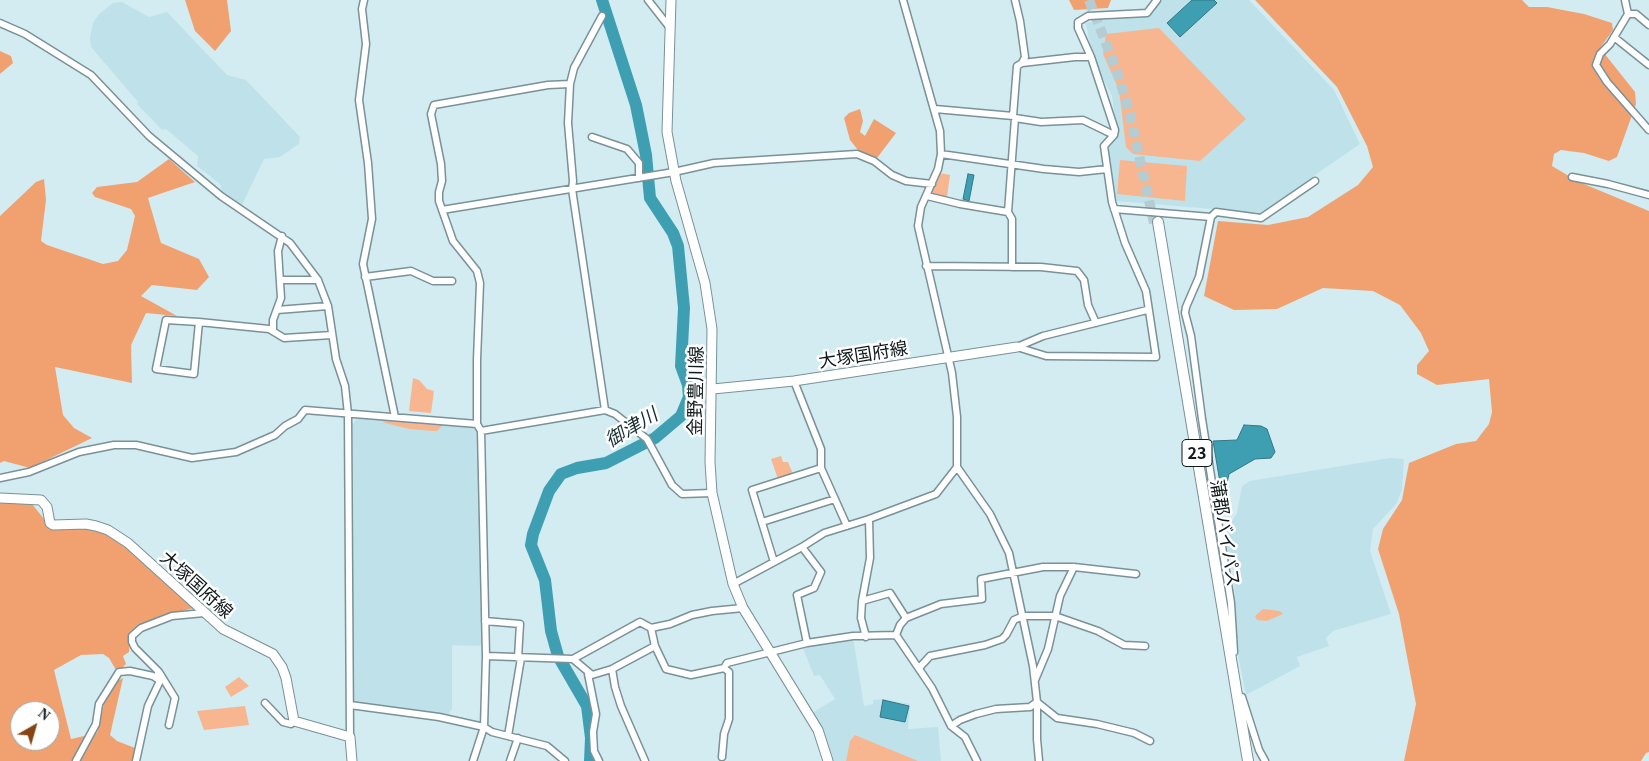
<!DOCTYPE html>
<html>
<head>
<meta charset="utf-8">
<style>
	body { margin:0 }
	#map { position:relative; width:1649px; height:761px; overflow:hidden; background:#d2ecf2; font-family:Georgia,serif }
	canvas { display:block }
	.north { position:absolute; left:10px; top:701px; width:50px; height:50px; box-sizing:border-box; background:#fff; border:1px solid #9fa3a4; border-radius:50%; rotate:38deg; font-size:14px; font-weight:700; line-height:20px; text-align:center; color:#10191b }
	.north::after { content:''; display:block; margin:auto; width:18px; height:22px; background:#864413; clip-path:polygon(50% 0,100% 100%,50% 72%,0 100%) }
</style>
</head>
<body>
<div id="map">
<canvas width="1649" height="761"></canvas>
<div class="north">N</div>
</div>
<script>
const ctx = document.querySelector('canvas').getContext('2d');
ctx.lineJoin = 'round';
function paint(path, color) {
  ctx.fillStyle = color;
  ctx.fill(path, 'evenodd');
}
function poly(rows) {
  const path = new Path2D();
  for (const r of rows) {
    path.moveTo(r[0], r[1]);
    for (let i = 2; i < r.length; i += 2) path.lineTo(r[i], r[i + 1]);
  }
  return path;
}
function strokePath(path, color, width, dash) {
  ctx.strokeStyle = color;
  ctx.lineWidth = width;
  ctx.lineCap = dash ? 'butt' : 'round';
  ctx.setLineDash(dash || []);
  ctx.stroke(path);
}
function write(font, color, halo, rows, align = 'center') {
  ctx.font = font + ' Georgia,"Noto Sans JP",serif';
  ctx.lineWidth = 5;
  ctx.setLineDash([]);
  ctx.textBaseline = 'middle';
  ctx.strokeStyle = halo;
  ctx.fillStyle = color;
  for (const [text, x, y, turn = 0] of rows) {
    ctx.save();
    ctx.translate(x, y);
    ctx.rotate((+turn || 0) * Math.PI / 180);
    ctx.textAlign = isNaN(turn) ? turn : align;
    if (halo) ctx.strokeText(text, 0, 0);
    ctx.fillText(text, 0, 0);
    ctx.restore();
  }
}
paint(poly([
	[1160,0,1249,0,1334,90,1360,144,1260,213,1116,201,1107,148,1117,135,1112,96,1092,57,1086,24,1088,22,1148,15],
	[122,2,149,17,167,12,227,75,246,80,300,137,299,144,280,157,264,159,242,205,222,191,220,184,197,166,198,156,166,129,162,130,137,104,138,102,91,47,90,38,93,23,99,14,113,3],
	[362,417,475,428,478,433,482,644,479,646,453,645,452,647,452,709,448,715,355,703,353,699,351,426,357,418],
	[1390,458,1404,459,1402,489,1397,503,1373,529,1370,551,1391,614,1333,631,1326,638,1329,646,1297,657,1300,666,1246,695,1238,655,1233,564,1223,536,1237,513,1242,486,1250,481],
	[853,637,864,706,873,704,873,700,885,699,910,704,908,729,938,727,941,761,830,761,812,713,835,699,820,675,814,676,803,648]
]), '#bfe2ea');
paint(poly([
	[1159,28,1246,119,1200,161,1133,154,1126,147,1119,90,1103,54,1106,34],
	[1120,160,1187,166,1185,201,1117,194],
	[939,173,950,175,947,197,933,195,932,192],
	[413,378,419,380,427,389,434,391,431,413,409,411],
	[380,419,442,424,443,425,437,431,433,431,409,429,385,423],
	[781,456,783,462,788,462,793,474,778,479,771,459],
	[1263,609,1280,611,1283,614,1267,621,1257,620,1255,616],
	[239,677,249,686,231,697,225,687],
	[245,706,249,725,204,730,197,711],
	[855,735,918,761,846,761,850,741]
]), '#f7b68f');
paint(poly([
	[185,0,227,0,231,31,215,51,195,31],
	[1069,0,1111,0,1108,8,1074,10],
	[1255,0,1522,0,1529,7,1547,7,1584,14,1612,23,1613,30,1600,48,1635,92,1636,104,1617,157,1609,161,1584,153,1561,150,1554,154,1552,166,1579,182,1649,211,1649,752,1646,753,1641,761,1404,761,1416,704,1399,614,1378,549,1383,529,1402,500,1409,463,1456,444,1476,441,1489,424,1492,412,1489,379,1437,385,1417,374,1417,365,1429,351,1421,333,1400,305,1373,291,1323,288,1277,309,1234,310,1204,296,1218,221,1268,225,1308,217,1358,185,1373,167,1367,146,1337,87],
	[0,51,11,56,13,63,0,74],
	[860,109,863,121,860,132,865,136,874,119,896,133,877,158,858,150,850,140,844,118,849,113],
	[169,159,195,182,148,198,161,243,199,259,209,277,197,290,152,285,141,296,177,316,146,313,131,345,132,383,55,367,63,415,74,428,92,438,30,468,4,461,0,463,0,216,36,182,44,179,46,200,41,241,47,245,103,264,118,261,127,250,135,216,131,209,95,197,92,193,97,187,137,182],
	[0,502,32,504,52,529,87,528,107,533,118,539,194,608,170,614,130,637,129,652,123,656,126,664,121,669,116,670,109,658,103,654,81,655,54,670,71,739,97,733,104,704,116,682,123,678,110,735,117,741,135,748,134,761,0,761],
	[20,711,50,711,50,741,20,741]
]), '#f1a170');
const water = poly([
	[1192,0,1214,0,1217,3,1180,37,1167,23,1192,0],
	[968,174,974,175,969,201,963,199,968,174],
	[1244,425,1261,426,1267,429,1275,452,1271,458,1255,459,1229,474,1224,496,1225,512,1213,441,1237,440,1244,425],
	[883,700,909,706,905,722,880,717,883,700]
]);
paint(water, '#3f9fb2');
strokePath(water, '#317785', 1);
strokePath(poly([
	[590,761,591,738,587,706,558,656,551,631,545,580,531,545,533,534,549,491,561,474,577,468,606,463,655,438,681,416,689,397,688,385,681,366,684,308,678,246,673,233,650,198,646,155,636,105,602,0]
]), '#3f9fb2', 12);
strokePath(poly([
	[1089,0,1116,69,1129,110,1154,223]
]), '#b5ccd2', 10, [10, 5]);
const minor = poly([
	[364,0,362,9,366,44,359,100,368,163,372,219,363,264,395,417],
	[648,0,670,28],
	[903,0,940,131,941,154,938,169,921,207,918,226,952,373,957,417,957,467,990,514,1009,553,1033,666,1037,702,1037,739,1039,761],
	[1625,0,1628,14,1610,44,1600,54,1596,65,1607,82,1649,130],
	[1628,14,1636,14,1649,25],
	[602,16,574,68,570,84,568,123,573,181,572,189,605,410],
	[0,23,25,34,91,75,149,136,221,196,290,243,318,280,328,306,336,359,345,386,348,414,350,737],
	[1614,37,1649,65],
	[1022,63,1075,57,1091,57],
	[935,109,1013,116],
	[1015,118,1041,122,1083,120,1114,135],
	[592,137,627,149,639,163,639,178],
	[941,154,1044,169,1079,172,1107,169],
	[1572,177,1608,184,1649,195],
	[927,196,960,204,1008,212],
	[1114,209,1211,217,1216,212,1261,218,1315,181],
	[442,210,674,172,714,163,857,154,874,161,892,175,906,181,932,184],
	[1211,217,1199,277,1186,307,1185,313,1191,336,1202,419,1231,603,1234,652],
	[926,266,1041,267,1077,271,1084,280,1088,305,1096,323],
	[1012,267,1012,219,1008,212,1015,118,1013,116,1017,66,1022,63,1025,57,1020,21,1015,0],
	[365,277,411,271,433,281,452,281],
	[280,280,318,280],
	[277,310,328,306],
	[199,322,194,374,156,369,166,320,199,322,269,329,284,338,332,335],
	[273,331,273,320,281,298,278,251,282,236],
	[1017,347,1046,356,1156,357,1146,291,1125,243,1112,202,1104,146,1114,135,1115,130,1091,57,1078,28,1078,22,1088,16,1147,13,1157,0],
	[1017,347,1043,336,1147,310],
	[794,381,821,449,821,468,847,526],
	[481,431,605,410,615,414,647,439,672,485,682,494,712,493],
	[0,478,29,472,79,452,114,445,136,445,192,458,236,452,275,435,285,426,298,419,305,410,477,424],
	[762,522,835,499],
	[802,547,821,572,814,588,797,595,807,643],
	[774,562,752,490,821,468],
	[733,584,802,547,824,533,869,519,936,494,957,467],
	[862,601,890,593,906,618],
	[485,621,520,624,518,658],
	[651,628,655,646,666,669,691,675,724,668,727,663,807,643,853,636,896,635,932,688,951,726,965,737,977,761],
	[896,635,900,625,906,618,941,604,982,599,981,579,1043,567,1074,567,1136,574],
	[866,637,861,618,862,601,870,558,869,519],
	[486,656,573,659,640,622,651,628,670,624,692,615,712,611,743,608],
	[573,659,592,675,612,669,655,646],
	[920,667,930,656,985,645,1002,639,1006,635,1014,620,1023,616,1055,616,1098,631,1124,645,1145,646],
	[612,669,615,687,621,706,645,761],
	[159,672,175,698,169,725],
	[588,674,596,714,593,732,594,751,599,761],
	[1035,680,1048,649,1060,596,1074,567],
	[1242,697,1259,750,1265,761],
	[265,703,283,722,291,724,294,721],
	[350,705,439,717,484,727,492,732,547,746,565,761],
	[951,726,960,720,976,714,996,709,1030,707,1037,702,1057,718,1097,724,1134,733,1150,741],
	[508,736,521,658],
	[722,757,724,734,729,719,729,672,724,668],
	[76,761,96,724,99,704,119,672,130,671,153,676,159,680],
	[136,761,148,706,159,683,158,671,135,648,132,642,132,636,141,628,172,616,204,613],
	[473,761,484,727,486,656,481,431,477,424,477,360,480,283,477,271,453,241,439,201,439,192,442,181,441,164,431,114,434,105,548,85,570,84],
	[510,761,518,738]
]);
const major = poly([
	[671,0,667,132,676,181,705,283,712,329,710,462,712,493,733,584,743,608,818,730,828,761],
	[713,389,794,381,1017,347],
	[0,498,41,500,47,507,50,523,53,525,86,524,96,526,108,530,128,543,223,629,273,654,282,667,286,678,294,721,350,737,352,761]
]);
const highway = poly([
	[1158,222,1248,761]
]);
strokePath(minor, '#7a9197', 9);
strokePath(major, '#7a9197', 11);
strokePath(highway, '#7a9197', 12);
strokePath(minor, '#fff', 6);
strokePath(major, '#fff', 9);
strokePath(highway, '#fff', 10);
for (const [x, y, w] of [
	[1197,453,30]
]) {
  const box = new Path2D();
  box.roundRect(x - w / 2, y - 13.5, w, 27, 4);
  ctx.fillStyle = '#fff';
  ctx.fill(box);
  strokePath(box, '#10191b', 1);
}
write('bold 16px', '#10191b', null, [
	["23",1197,453]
]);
write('18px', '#10191b', '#fff', [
	["大塚国府線",863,354,-9],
	["金野豊川線",695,391,-89],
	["蒲郡バイパス",1226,533,81],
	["大塚国府線",197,584,42]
]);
write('italic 19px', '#182d32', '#fff', [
	["御津川",631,427,-31]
]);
</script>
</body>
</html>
